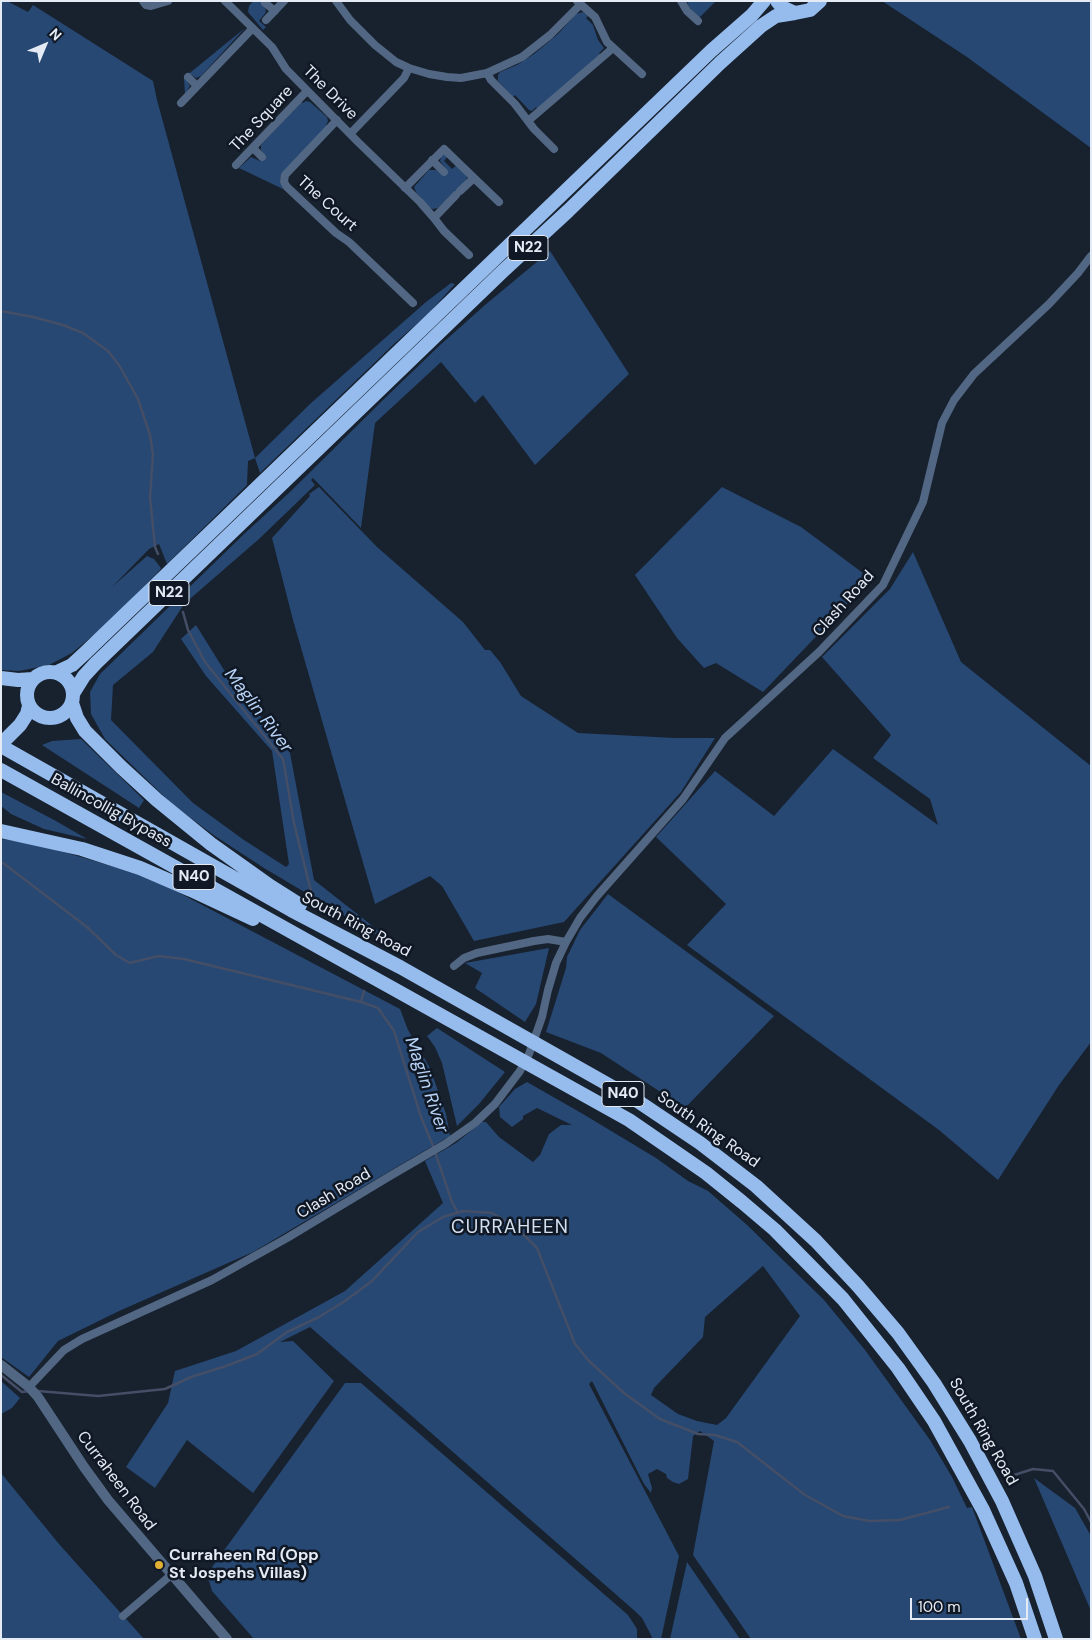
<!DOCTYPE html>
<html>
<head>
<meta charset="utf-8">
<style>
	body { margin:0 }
	#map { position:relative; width:1092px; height:1640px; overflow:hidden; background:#18212e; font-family:"DM Sans",sans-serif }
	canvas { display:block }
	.frame { position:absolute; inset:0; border:2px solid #e4ebf4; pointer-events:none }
	.north { position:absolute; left:20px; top:20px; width:50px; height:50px; -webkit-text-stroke:4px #0f1824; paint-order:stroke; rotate:45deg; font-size:14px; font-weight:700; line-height:20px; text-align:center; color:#e4ebf4 }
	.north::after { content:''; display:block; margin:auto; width:18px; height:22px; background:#e4ebf4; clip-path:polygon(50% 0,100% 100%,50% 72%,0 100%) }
	.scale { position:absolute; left:910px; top:1598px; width:118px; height:22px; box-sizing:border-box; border:2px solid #e4ebf4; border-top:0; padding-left:6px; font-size:15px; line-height:18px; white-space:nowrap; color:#e4ebf4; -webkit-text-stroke:4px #0f1824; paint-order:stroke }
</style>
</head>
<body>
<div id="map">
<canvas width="1092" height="1640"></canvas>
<div class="frame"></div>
<div class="north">N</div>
<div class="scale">100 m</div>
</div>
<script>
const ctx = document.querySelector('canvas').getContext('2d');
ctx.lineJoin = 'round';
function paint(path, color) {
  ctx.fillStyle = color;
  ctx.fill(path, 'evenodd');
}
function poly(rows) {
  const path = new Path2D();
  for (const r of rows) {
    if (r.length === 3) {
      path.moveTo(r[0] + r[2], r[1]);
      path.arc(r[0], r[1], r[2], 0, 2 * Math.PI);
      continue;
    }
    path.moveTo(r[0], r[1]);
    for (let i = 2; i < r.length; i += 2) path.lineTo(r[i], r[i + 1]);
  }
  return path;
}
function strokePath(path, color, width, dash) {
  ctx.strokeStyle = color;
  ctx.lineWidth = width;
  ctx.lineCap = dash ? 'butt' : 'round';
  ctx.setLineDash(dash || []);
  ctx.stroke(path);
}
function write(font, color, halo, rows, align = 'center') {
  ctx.font = font + ' "DM Sans",sans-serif';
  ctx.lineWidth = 5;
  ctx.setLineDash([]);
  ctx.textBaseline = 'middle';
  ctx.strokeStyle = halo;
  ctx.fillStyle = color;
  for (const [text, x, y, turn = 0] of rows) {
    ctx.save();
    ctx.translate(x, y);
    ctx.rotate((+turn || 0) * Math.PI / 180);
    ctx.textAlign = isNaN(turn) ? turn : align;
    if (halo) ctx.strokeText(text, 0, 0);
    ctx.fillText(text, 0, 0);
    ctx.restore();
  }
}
paint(poly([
	[1,1,7,1,28,12,33,5,153,81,157,100,255,458,310,404,426,302,451,283,455,284,428,314,395,343,260,473,255,458,248,461,247,485,167,564,159,544,149,549,112,587,147,556,154,559,161,568,160,570,108,623,72,653,49,665,19,671,1,670],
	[253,1,264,1,261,4,265,8,266,12,259,21,266,27,263,30,248,12,249,6],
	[687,1,716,1,699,18,689,7],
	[882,1,1091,1,1091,148,967,57],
	[583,12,588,16,586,18,593,25,598,40,604,48,599,53,601,55,538,109,536,107,532,111,529,110,515,95,513,97,498,81,498,75,500,72,517,65,534,54,558,34,576,14],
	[245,28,201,76,196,78,190,74,185,78,190,86,185,94,184,78,186,76],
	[306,101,310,102,327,117,328,121,326,125,327,127,282,174,280,183,285,190,239,168,251,157,260,161,265,156,261,150,261,145,301,102,303,103],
	[444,154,448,156,444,161,452,169,457,165,466,174,467,178,465,182,438,208,433,209,430,208,416,192,414,187,429,170,436,170,442,175,447,170,440,161,441,157],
	[550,251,629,374,535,465,483,395,475,403,441,362,375,423,361,528,313,478,311,480,315,485,259,539,184,604,153,652,113,685,111,720,193,803,244,840,286,867,289,864,272,751,206,676,181,639,196,625,224,670,290,753,314,880,384,935,401,944,402,950,264,868,215,836,173,805,105,739,91,714,90,692,100,674,244,534,291,491,383,400,438,347,485,305],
	[319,487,377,547,463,622,485,650,490,650,500,662,521,696,578,733,675,738,715,738,681,792,564,922,474,941,442,886,430,876,375,904,293,620,272,538,310,496,309,494],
	[722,487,801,527,871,579,763,692,716,663,704,668,677,638,635,575],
	[913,552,961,662,1091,766,1091,1042,1059,1085,998,1180,939,1130,687,945,726,904,656,837,715,771,774,816,833,749,938,825,930,799,873,758,891,735,822,657,890,589],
	[81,739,144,800,139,808,42,745,52,741],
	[1,792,56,821,87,839,44,829,11,814,1,806],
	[1,839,33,843,149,877,400,1009,408,1030,430,1068,446,1114,450,1136,400,1165,253,1252,119,1311,58,1341,29,1377,1,1357],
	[608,894,774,1016,685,1108,601,1053,546,1032,566,968,567,957,580,930],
	[549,948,536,1004,525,1022,475,988,482,973,465,963],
	[437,1028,505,1072,479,1104,457,1126,442,1063,435,1047,427,1036],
	[527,1082,583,1114,656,1158,688,1181,708,1191,746,1224,824,1300,865,1350,930,1440,952,1477,967,1508,972,1507,1021,1639,751,1639,693,1555,714,1441,700,1431,693,1436,688,1479,679,1484,673,1482,667,1478,666,1474,657,1469,648,1474,652,1488,651,1493,644,1484,592,1381,589,1384,679,1556,661,1639,653,1639,642,1618,636,1612,310,1327,280,1342,293,1341,334,1381,253,1493,187,1440,155,1488,126,1467,168,1403,175,1371,236,1351,345,1291,443,1203,425,1161,456,1143,482,1122,486,1122,499,1137,533,1162,540,1155,549,1134,561,1125,572,1125,537,1108,523,1116,523,1119,512,1127,500,1117,499,1107,515,1089],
	[763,1266,800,1316,726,1418,717,1425,697,1421,678,1414,651,1395,654,1388,703,1337,705,1317],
	[1,1381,20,1398,12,1408,1,1414],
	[345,1383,361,1383,628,1615,637,1629,637,1639,254,1639,212,1591,207,1574],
	[1,1473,59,1544,144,1639,1,1639],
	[1034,1478,1075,1508,1091,1536,1091,1611],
	[687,1562,740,1639,670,1639]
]), '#274873');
strokePath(poly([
	[1,311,33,317,63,325,83,333,108,351,119,365,138,399,150,435,153,455,150,497,155,547,158,554],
	[183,612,188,630,205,662,283,759,294,823,311,891],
	[1,863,3,863,87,927,116,955,130,963,158,956,184,959,361,1002],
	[364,991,361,1002,378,1008,394,1031,421,1117,433,1146],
	[435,1152,452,1202,458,1213],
	[1,1375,22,1392,30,1391],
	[38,1391,98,1396,165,1389,191,1377,226,1366,257,1354,287,1332,319,1317,345,1301,372,1281,418,1232,443,1217,463,1211,492,1213,515,1226,537,1248,575,1344,589,1361,624,1393,660,1419,698,1434,715,1435,737,1442,805,1495,843,1516,869,1521,900,1520,949,1507],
	[1011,1476,1033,1469,1053,1471,1084,1509,1091,1522]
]), '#444e66', 2.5);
strokePath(poly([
	[143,1,146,5,151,6,168,1],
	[225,1,272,47,286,69,358,142,420,202,434,218,456,195],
	[336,1,350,20,375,45,396,62,409,68,429,74,447,77,461,78,487,73,522,57,550,35,581,4],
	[577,1,595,17,607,42,642,74],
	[681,1,687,11,698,21],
	[265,3,275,11],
	[266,20,284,1],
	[487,73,491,80,515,104,534,129,554,149],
	[188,77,197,86],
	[181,103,252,29],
	[337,120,285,175,284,182,287,187,336,233,349,242,413,303],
	[528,121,613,48],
	[351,133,404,78,409,68],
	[253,148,262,157],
	[432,160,444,172],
	[236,165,307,91],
	[474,178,499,202],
	[405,188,444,149,474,178,460,191],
	[434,218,444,231,469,255],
	[454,966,464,958,477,953,534,941,548,939,566,942],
	[29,1387,64,1350,82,1339,212,1280,287,1238,390,1176,445,1144,475,1123,495,1104,520,1071,529,1054,542,1017,548,990,556,963,566,942,580,918,597,896,683,799,725,738,819,652,883,585,923,502,942,423,954,400,974,374,1049,304,1078,273,1091,256],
	[123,1616,171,1575]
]), '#526783', 8);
strokePath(poly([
	[1,1365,29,1387,38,1397,84,1467,108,1500,227,1639]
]), '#526783', 10);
strokePath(poly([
	[777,1,782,7,795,13,810,10,820,1],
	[50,695,23],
	[57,672,72,665,85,653,711,51,752,15,764,1],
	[1,678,18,680,33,679],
	[74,692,84,676,96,663,503,271,568,211,720,63,761,26,776,16,795,13],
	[72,703,77,718,85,731,121,767,157,800,211,844,270,886,300,905],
	[1,744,20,725,27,714,29,706],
	[1,746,291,910,400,967,639,1102,700,1143,756,1186,816,1241,858,1286,898,1333,934,1383,970,1441,1002,1501,1035,1576,1056,1639],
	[1,770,629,1120,706,1173,742,1202,775,1230,843,1299,898,1368,934,1421,983,1510,1016,1583,1035,1639],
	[1,831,82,849,140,868,191,890,253,919]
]), '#96bced', 14);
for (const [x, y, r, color] of [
	[159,1565,5,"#dfb034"]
]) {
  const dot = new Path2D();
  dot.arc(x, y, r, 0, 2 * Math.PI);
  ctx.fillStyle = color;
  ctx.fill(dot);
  strokePath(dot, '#0f1824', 2);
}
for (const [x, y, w] of [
	[528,248,40],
	[169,593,40],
	[194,877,42],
	[623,1094,42]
]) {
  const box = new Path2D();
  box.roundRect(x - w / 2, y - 12.5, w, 25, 4);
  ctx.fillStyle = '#0f1824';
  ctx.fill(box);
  strokePath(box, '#e4ebf4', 1);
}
write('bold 15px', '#e4ebf4', null, [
	["N22",528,248],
	["N22",169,593],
	["N40",194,877],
	["N40",623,1094]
]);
write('16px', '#e4ebf4', '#0f1824', [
	["The Drive",330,93,45],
	["The Square",262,119,-47],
	["The Court",327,204,42],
	["Clash Road",844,604,-48],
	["Ballincollig Bypass",111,811,29],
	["South Ring Road",356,925,28],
	["South Ring Road",708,1130,35],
	["Clash Road",334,1194,-31],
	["South Ring Road",983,1432,60],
	["Curraheen Road",116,1481,53]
]);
write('bold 16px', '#e4ebf4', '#0f1824', [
	["Curraheen Rd (Opp",169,1556],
	["St Jospehs Villas)",169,1574]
], 'left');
write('italic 18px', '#b8d3f6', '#0f1824', [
	["Maglin River",258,711,53],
	["Maglin River",426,1085,71]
]);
ctx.letterSpacing = '1px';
write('19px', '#d3e0f1', '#0f1824', [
	["CURRAHEEN",510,1228]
]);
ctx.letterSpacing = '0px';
</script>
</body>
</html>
